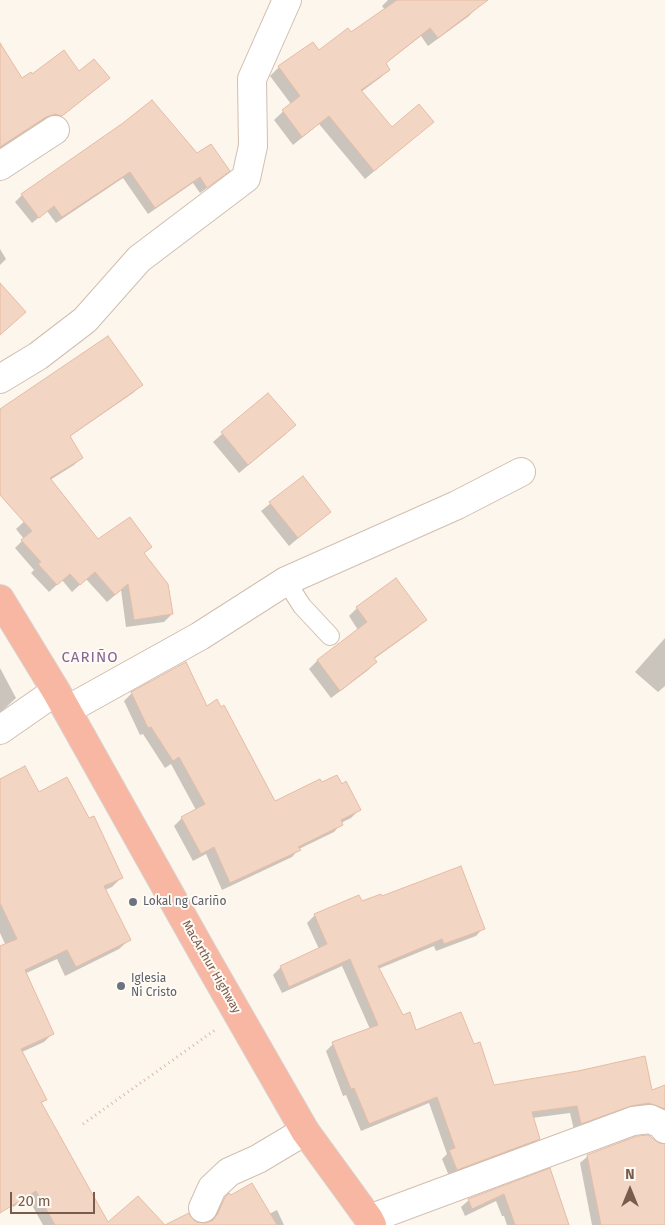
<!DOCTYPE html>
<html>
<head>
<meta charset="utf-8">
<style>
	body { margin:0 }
	#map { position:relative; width:665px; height:1225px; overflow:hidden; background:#fdf6ec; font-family:"Fira Sans",sans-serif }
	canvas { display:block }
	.north { position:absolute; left:605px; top:1165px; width:50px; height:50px; -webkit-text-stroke:4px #fffaf3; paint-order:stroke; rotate:0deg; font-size:14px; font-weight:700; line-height:20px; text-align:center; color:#7a5c4d }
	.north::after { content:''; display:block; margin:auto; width:18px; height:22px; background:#7a5c4d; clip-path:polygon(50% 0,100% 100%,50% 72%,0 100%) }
	.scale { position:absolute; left:10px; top:1192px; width:85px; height:22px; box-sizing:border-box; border:2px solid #7a5c4d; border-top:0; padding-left:6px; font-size:15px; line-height:18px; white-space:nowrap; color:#7a5c4d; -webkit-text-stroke:4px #fffaf3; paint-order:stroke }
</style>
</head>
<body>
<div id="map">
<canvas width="665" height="1225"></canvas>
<div class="north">N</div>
<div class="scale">20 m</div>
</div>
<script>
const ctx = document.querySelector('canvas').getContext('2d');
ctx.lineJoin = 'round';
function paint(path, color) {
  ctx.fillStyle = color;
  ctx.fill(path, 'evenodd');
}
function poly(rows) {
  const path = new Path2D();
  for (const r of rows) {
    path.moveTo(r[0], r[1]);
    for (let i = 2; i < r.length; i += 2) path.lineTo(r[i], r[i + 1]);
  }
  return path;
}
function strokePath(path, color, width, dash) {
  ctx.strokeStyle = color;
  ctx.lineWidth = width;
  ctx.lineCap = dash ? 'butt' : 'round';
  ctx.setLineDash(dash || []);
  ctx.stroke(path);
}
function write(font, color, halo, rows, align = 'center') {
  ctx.font = font + ' "Fira Sans",sans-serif';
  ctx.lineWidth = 4;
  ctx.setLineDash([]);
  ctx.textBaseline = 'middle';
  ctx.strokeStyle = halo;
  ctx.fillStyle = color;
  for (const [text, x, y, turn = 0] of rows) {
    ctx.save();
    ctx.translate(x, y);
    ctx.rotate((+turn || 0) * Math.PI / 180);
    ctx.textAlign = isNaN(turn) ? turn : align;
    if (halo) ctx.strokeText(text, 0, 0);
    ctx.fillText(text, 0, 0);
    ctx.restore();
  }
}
paint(poly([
	[388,0,472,0,477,7,469,16,428,46,421,36,385,64,389,70,380,78,361,92,391,129,432,122,365,179,319,124,293,145,274,120,291,104,270,76,279,67,319,52,351,34,385,10,382,6],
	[0,46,22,80,32,76,79,73,100,86,53,123,46,122,37,124,0,149],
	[124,124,197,154,222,177,200,193,193,183,148,214,123,178,56,223,47,211,32,223,15,202,22,195],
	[0,249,6,259,0,265],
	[141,385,133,393,69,437,82,457,74,465,50,480,98,541,143,554,172,614,164,622,126,627,121,590,107,602,86,579,72,592,62,580,49,592,31,573,34,570,15,548,24,539,16,529,28,518,0,495,0,410],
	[267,394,286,434,239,473,213,442],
	[302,478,329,512,289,546,261,511],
	[357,608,425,620,417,628,374,659,376,662,367,671,331,698,309,669,317,661,358,630,349,616],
	[665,638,665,686,658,692,635,672],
	[0,668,16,698,0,713],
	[132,693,206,708,275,803,359,810,351,818,341,823,341,824,334,832,299,849,292,857,222,890,206,854,193,861,174,826,182,818,196,810,171,764,165,768,143,734,140,735,124,701],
	[0,781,38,794,122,877,112,887,105,890,129,940,119,949,65,976,57,959,9,981,0,961,0,952,6,946,0,933],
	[361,903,483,928,476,936,436,951,434,946,378,969,402,1017,416,1032,473,1046,493,1086,651,1091,665,1085,665,1121,574,1130,570,1113,532,1118,539,1138,532,1146,449,1176,442,1159,447,1154,429,1103,361,1131,346,1095,343,1096,326,1051,333,1044,370,1029,342,966,282,993,273,975,281,967,319,949,307,923,315,915],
	[0,1008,53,1033,44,1042,22,1052,45,1099,41,1104,108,1224,164,1225,43,1225,28,1198,13,1207,0,1183],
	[659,1145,665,1146,665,1225,592,1225,580,1163,588,1156],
	[549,1170,567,1225,507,1225,504,1216,502,1216,496,1201,465,1216,461,1207,469,1200],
	[229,1195,269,1214,277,1210,284,1225,167,1225,210,1223,217,1207]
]), '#0003');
const building = poly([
	[397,0,488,0,438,38,430,28,386,63,390,70,361,90,392,127,419,104,434,122,374,171,329,116,302,137,282,110,300,96,278,66,313,42,319,50,348,28,351,32,397,0],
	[0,43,22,78,31,72,32,74,64,50,79,71,94,59,110,78,62,116,55,114,46,117,0,147,0,43],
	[152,100,197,153,211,144,230,171,207,188,200,177,155,208,130,172,62,217,54,206,39,218,21,194,123,123,152,100],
	[0,283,26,312,0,335,0,283],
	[108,336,143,385,70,436,83,458,50,478,98,539,130,517,152,547,144,553,168,584,173,614,134,620,128,584,115,595,95,572,80,585,70,574,57,585,38,564,41,562,21,540,32,531,0,495,0,409,108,336],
	[268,393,296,425,248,465,221,432,268,393],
	[303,476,331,512,298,538,269,502,303,476],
	[396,578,427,620,374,658,377,662,340,691,317,660,367,622,356,607,396,578],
	[186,662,207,706,217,699,221,707,224,705,275,801,320,779,322,782,337,775,342,784,346,781,361,810,341,820,343,825,298,847,301,850,230,883,214,847,201,854,181,817,205,804,179,757,173,761,151,727,148,728,131,692,186,662],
	[25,766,39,792,67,777,89,818,94,816,123,878,104,886,131,940,76,967,67,950,25,970,54,1034,21,1049,47,1100,41,1102,108,1222,138,1196,165,1225,189,1213,191,1217,196,1222,205,1223,212,1221,217,1215,225,1197,229,1193,231,1195,252,1183,277,1225,55,1225,36,1191,0,1213,0,946,17,939,0,903,0,779,25,766],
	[461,866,485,929,444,944,442,939,378,966,403,1015,410,1012,416,1030,461,1012,474,1044,480,1042,494,1085,578,1071,645,1056,652,1090,665,1085,665,1109,649,1103,631,1106,581,1124,577,1106,532,1112,540,1139,457,1170,449,1150,455,1148,437,1097,369,1124,354,1088,351,1089,332,1042,378,1025,350,959,289,987,280,966,327,944,314,914,359,895,362,901,381,894,382,896,461,866],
	[648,1135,659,1143,665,1144,665,1225,601,1225,587,1155,637,1136,648,1135],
	[550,1168,569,1225,515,1225,504,1194,472,1209,468,1199,550,1168]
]);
paint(building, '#f3d5c3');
strokePath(building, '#e6bba3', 1);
const lane = poly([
	[286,581,302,606,330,636]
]);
const street = poly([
	[0,166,55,130],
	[0,379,38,356,85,320,139,259,246,178,253,146,252,79,287,0],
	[67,710,200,636,286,581,457,505,521,472],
	[0,730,56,691],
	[203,1208,212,1188,229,1172,258,1159,305,1131],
	[369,1219,633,1121,650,1119,661,1124,665,1129]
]);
const highway = poly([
	[0,599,56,691,204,955,305,1131,369,1219,372,1225]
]);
strokePath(lane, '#d1beb0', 20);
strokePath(street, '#d1beb0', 30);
strokePath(highway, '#dad1cd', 30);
strokePath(poly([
	[83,1124,215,1030]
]), '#d9b8a5', 3, [1, 4]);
strokePath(lane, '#fff', 18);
strokePath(street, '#fff', 28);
strokePath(highway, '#f7b7a3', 28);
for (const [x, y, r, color] of [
	[133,902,5,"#6b7280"],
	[121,986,5,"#6b7280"]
]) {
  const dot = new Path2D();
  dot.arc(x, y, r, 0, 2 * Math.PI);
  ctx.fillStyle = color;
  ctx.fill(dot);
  strokePath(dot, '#fffaf3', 2);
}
write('12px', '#5b616d', '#fffaf3', [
	["Lokal ng Cariño",143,902],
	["Iglesia",131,979],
	["Ni Cristo",131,993]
], 'left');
write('12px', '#7a5c4d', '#fffaf3', [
	["MacArthur Highway",211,967,60]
]);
ctx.letterSpacing = '1px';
write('15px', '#846695', '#fffaf3', [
	["CARIÑO",90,658]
]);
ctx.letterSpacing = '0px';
</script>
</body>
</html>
